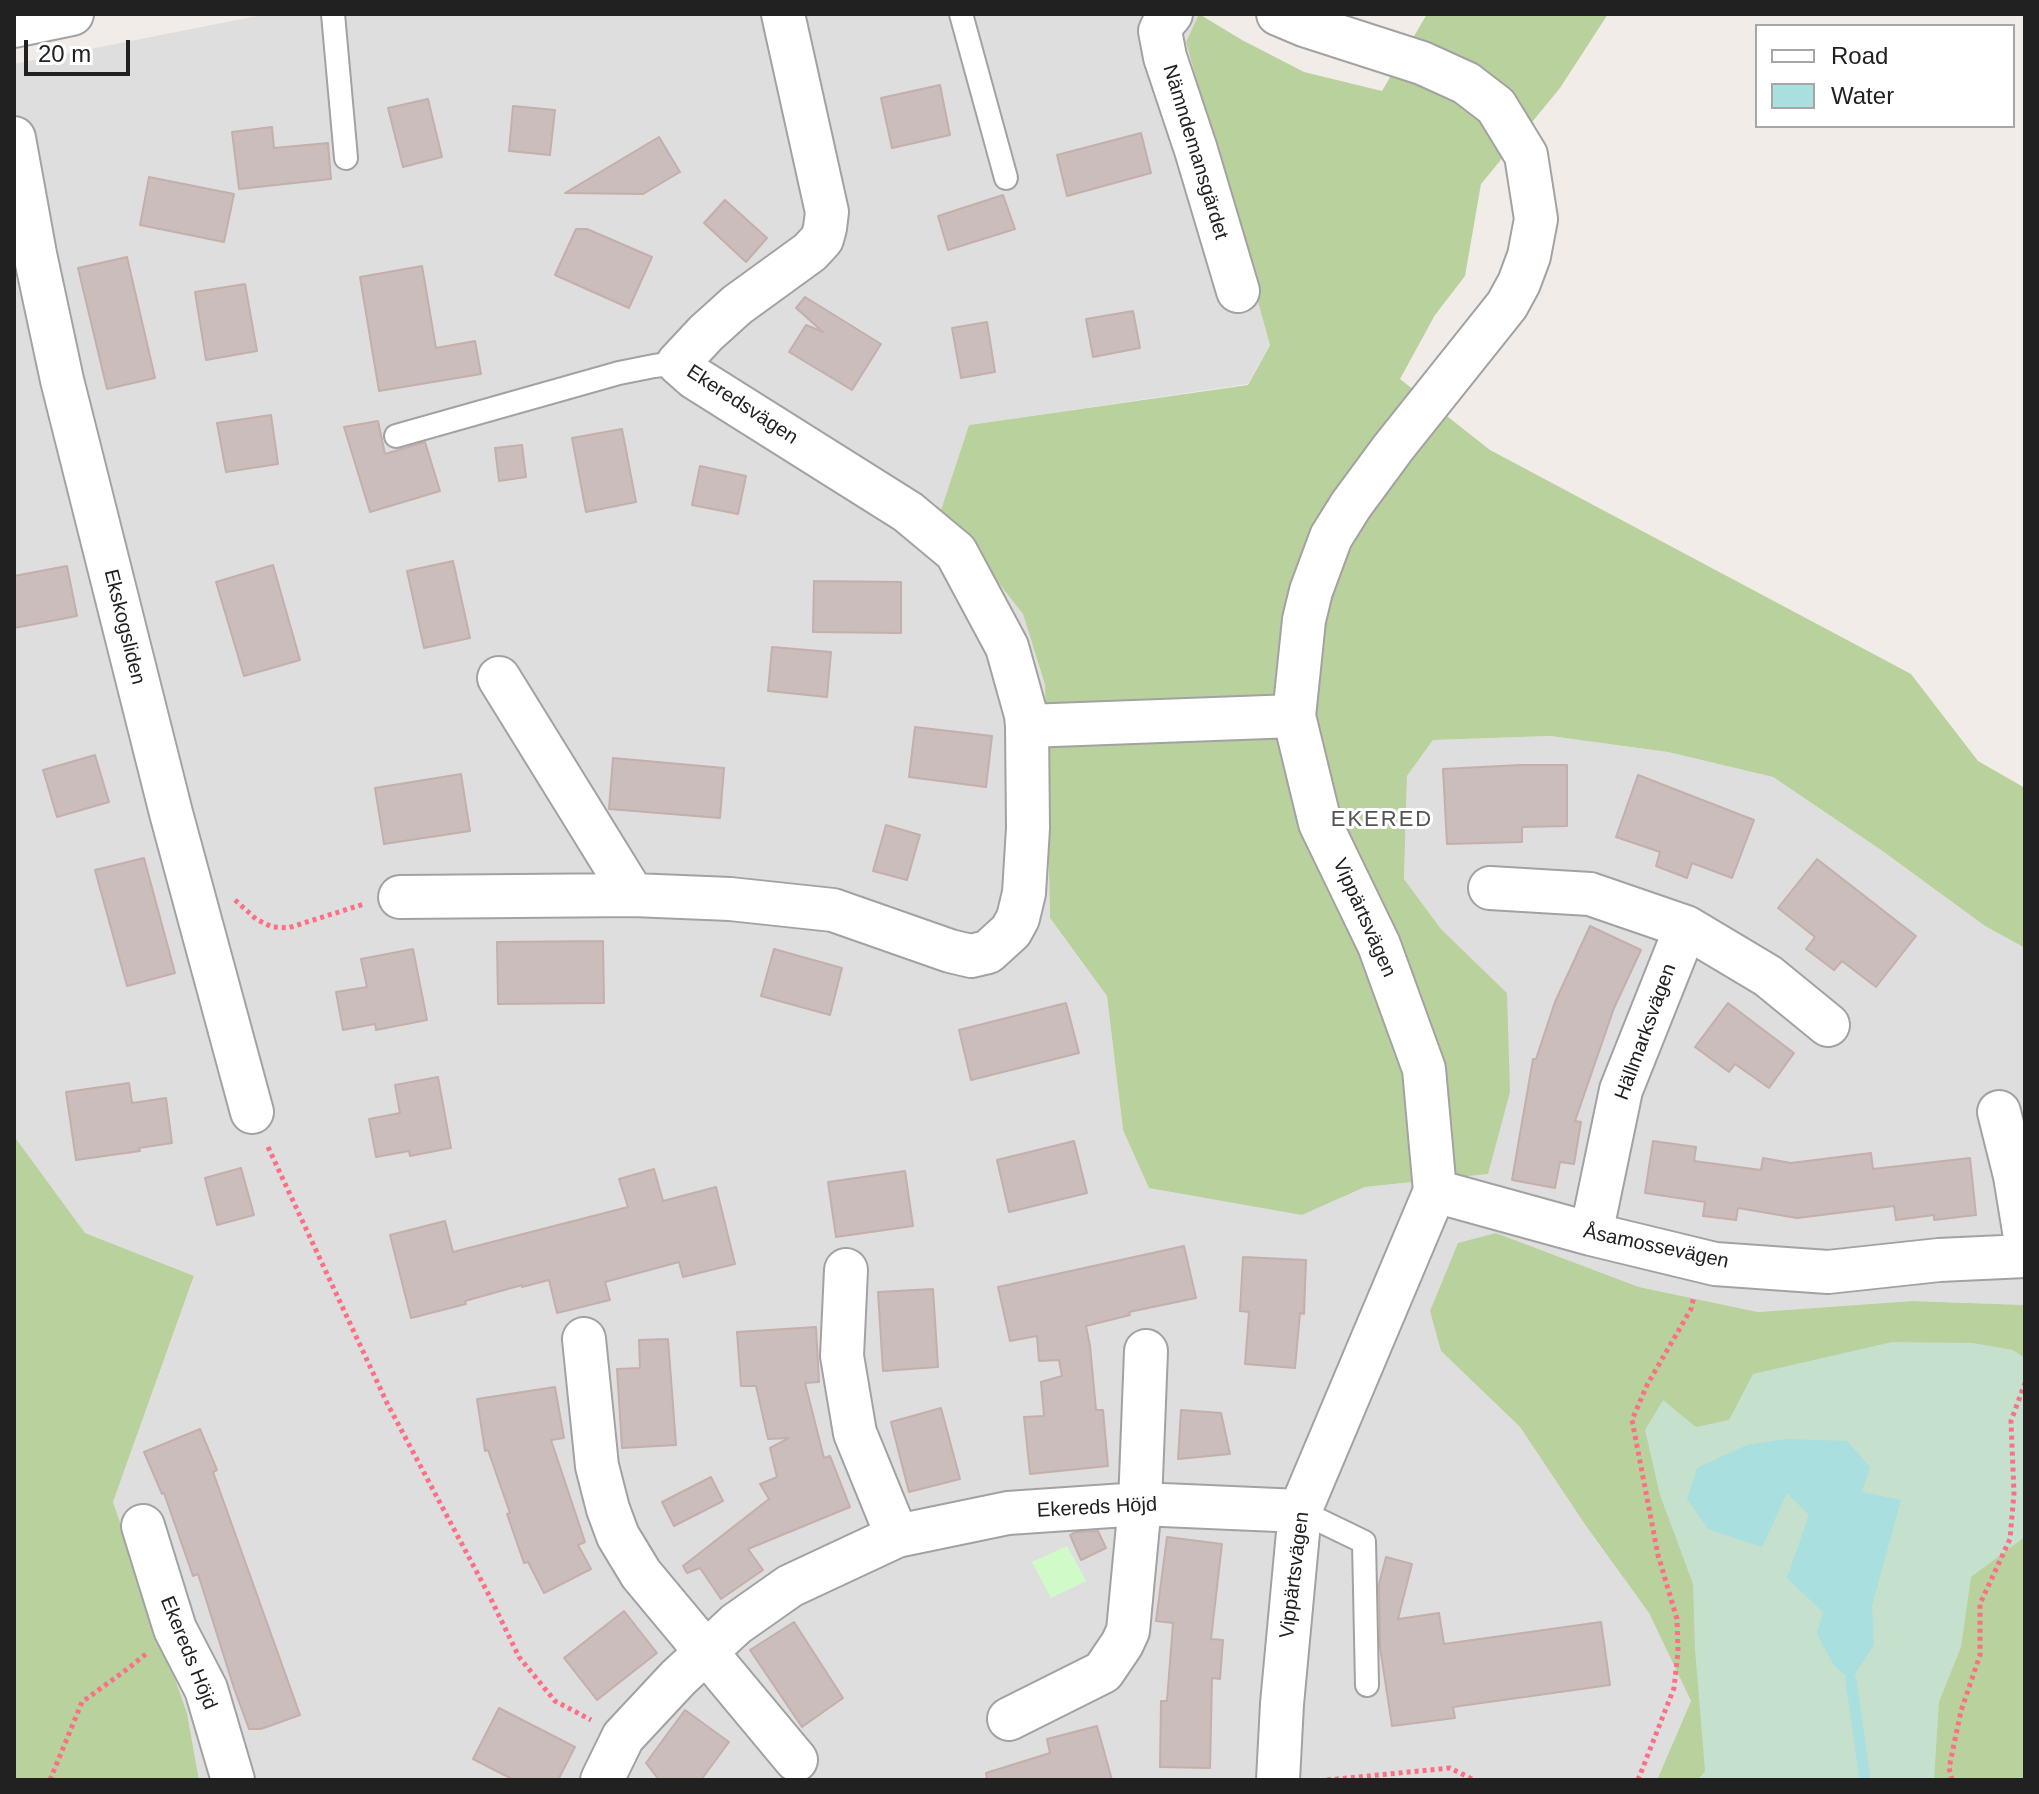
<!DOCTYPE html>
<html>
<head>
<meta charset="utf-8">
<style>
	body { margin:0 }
	#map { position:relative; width:2039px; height:1794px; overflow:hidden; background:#f2ece8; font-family:Arial,sans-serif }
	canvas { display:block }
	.frame { position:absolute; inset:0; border:16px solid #212121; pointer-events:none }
	.legend { position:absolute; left:1755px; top:24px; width:260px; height:104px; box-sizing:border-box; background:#fff; border:2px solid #a6a6a6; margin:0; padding:10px 14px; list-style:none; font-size:24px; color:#212121 }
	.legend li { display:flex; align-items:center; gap:16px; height:40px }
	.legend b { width:40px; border:2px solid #a6a6a6 }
	.scale { position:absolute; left:24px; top:40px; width:106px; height:36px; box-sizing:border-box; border:4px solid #212121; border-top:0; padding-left:10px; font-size:24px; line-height:28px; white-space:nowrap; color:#212121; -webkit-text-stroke:6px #fff; paint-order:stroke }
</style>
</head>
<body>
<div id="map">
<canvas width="2039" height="1794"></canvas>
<div class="frame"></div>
<ul class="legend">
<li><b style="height:10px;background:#fff"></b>Road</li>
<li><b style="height:22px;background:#a9dfde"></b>Water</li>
</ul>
<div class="scale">20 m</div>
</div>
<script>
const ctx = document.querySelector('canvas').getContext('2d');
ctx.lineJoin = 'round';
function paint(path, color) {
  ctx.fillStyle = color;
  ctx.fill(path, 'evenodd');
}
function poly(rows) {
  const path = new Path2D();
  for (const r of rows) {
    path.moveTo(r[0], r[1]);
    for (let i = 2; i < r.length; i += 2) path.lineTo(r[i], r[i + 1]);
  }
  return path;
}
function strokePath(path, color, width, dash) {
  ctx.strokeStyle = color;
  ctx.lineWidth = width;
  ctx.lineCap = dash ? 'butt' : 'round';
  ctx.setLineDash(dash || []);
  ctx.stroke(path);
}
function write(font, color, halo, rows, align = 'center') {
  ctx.font = font + ' Arial,sans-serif';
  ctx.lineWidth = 6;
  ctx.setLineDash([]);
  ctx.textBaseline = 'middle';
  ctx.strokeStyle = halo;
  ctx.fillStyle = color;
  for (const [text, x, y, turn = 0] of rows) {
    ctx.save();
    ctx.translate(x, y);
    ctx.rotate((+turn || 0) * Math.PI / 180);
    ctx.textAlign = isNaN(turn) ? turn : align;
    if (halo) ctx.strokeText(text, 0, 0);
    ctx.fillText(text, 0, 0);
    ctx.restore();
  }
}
paint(poly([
	[267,14,1199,14,1186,42,1270,344,1248,384,969,425,941,510,1023,614,1045,686,1050,918,1107,996,1123,1130,1302,1215,1365,1187,1488,1174,1507,993,1441,929,1404,879,1407,776,1433,740,1550,736,1668,752,1773,777,1881,850,1985,926,2025,948,2025,1305,1912,1301,1758,1312,1639,1287,1496,1233,1441,1351,1520,1427,1586,1526,1649,1613,1691,1701,1657,1780,199,1780,187,1713,113,1502,194,1277,85,1233,14,1136,14,64]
]), '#dfdedf');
paint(poly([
	[1199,14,1242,40,1304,72,1382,91,1427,14,1608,14,1560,88,1481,184,1465,276,1435,315,1400,379,1490,450,1911,674,1978,761,2025,788,2025,948,1985,926,1881,850,1773,777,1668,752,1550,736,1433,740,1407,776,1404,879,1441,929,1507,993,1510,1092,1488,1174,1365,1187,1302,1215,1149,1188,1123,1130,1107,996,1050,918,1045,685,1023,614,941,510,969,425,1248,385,1270,345,1186,42],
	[14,1136,85,1233,194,1276,113,1502,187,1713,199,1780,14,1780],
	[1496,1233,1639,1287,1758,1312,1912,1301,2025,1305,2025,1780,1657,1780,1691,1701,1649,1613,1586,1526,1520,1427,1441,1351,1430,1311,1458,1243]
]), '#b9d19d');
paint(poly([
	[1892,1342,1973,1343,2013,1350,2025,1358,2025,1537,1971,1577,1961,1647,1939,1702,1934,1780,1698,1780,1705,1771,1695,1650,1693,1584,1660,1495,1645,1430,1663,1400,1696,1427,1729,1420,1753,1374]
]), '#c5e0cd');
paint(poly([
	[1067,1546,1086,1581,1051,1598,1032,1562]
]), '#d0fac7');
paint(poly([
	[1785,1439,1847,1441,1870,1467,1862,1492,1901,1500,1872,1606,1874,1645,1851,1680,1833,1664,1817,1634,1823,1612,1787,1578,1809,1515,1787,1493,1762,1547,1708,1529,1687,1499,1697,1468,1747,1445]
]), '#a9dfde');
strokePath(poly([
	[1851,1680,1865,1780]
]), '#a9dfde', 11);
const building = poly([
	[940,85,950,135,892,148,881,98,940,85],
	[428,99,442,157,403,167,388,108,428,99],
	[513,106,555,110,550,155,509,151,513,106],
	[272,127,274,148,328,143,331,179,239,189,232,132,272,127],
	[1141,133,1151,173,1067,196,1057,155,1141,133],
	[659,137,680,172,643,194,565,193,659,137],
	[149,177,234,194,224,242,140,225,149,177],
	[1003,195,1015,229,948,250,938,216,1003,195],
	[725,200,767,238,746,262,704,223,725,200],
	[576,229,587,229,652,257,629,308,555,275,576,229],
	[127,257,155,378,107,389,78,268,127,257],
	[422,266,436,348,475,341,481,374,379,391,360,277,422,266],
	[245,284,257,351,206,360,195,292,245,284],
	[805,297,881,344,852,390,789,352,806,325,823,332,796,308,805,297],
	[1133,311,1140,348,1093,357,1086,319,1133,311],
	[987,322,995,372,961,378,952,328,987,322],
	[271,415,278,464,226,472,217,423,271,415],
	[378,421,385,454,425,442,440,491,370,512,344,427,378,421],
	[622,429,636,502,586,512,572,438,622,429],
	[522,445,526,477,499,481,495,448,522,445],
	[700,466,746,476,738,514,692,505,700,466],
	[453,561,470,638,424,648,407,571,453,561],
	[273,565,300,660,244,676,216,582,273,565],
	[67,566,77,616,14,628,14,576,67,566],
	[814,581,901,582,901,633,813,632,814,581],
	[772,647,831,652,827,697,768,691,772,647],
	[915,727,992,736,986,787,909,777,915,727],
	[95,755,109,802,57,817,43,770,95,755],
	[613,758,724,768,720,818,609,809,613,758],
	[1520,765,1567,765,1567,826,1522,827,1522,842,1447,844,1443,769,1520,765],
	[461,774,470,831,384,844,375,788,461,774],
	[1638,775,1754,820,1732,878,1692,863,1687,878,1656,866,1660,852,1616,837,1638,775],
	[886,825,920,835,907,880,873,871,886,825],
	[144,858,175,973,127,986,95,870,144,858],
	[1817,859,1916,936,1876,987,1842,961,1834,970,1806,949,1815,937,1778,908,1817,859],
	[1590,926,1641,950,1614,1008,1575,1121,1581,1122,1574,1164,1560,1162,1555,1188,1512,1180,1533,1059,1536,1059,1555,1002,1590,926],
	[603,941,604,1003,498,1004,497,942,603,941],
	[413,949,427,1020,376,1030,375,1024,343,1030,336,992,367,987,361,959,413,949],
	[774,949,842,968,830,1015,761,996,774,949],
	[1066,1003,1079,1053,971,1080,959,1030,1066,1003],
	[1728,1003,1794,1053,1769,1088,1735,1064,1729,1072,1695,1047,1728,1003],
	[438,1077,451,1148,410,1156,409,1151,376,1157,369,1119,400,1113,395,1085,438,1077],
	[129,1083,132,1103,166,1098,172,1143,139,1148,140,1151,76,1160,66,1092,129,1083],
	[1074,1141,1087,1193,1009,1212,997,1160,1074,1141],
	[1653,1141,1696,1147,1694,1161,1761,1170,1763,1158,1791,1163,1871,1153,1873,1169,1970,1158,1976,1215,1934,1220,1934,1215,1896,1220,1894,1206,1797,1218,1738,1208,1736,1220,1703,1216,1705,1202,1645,1193,1653,1141],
	[241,1168,254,1215,217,1225,205,1178,241,1168],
	[654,1169,663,1201,716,1187,735,1264,683,1277,679,1262,605,1282,610,1300,557,1313,549,1280,522,1287,522,1285,465,1301,466,1304,411,1318,390,1235,445,1221,453,1252,628,1207,619,1179,654,1169],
	[905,1171,913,1226,836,1237,828,1182,905,1171],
	[1184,1246,1196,1298,1129,1312,1130,1315,1086,1326,1090,1346,1096,1410,1103,1410,1108,1466,1030,1474,1024,1417,1044,1416,1041,1382,1062,1376,1059,1360,1039,1361,1037,1336,1010,1341,998,1287,1184,1246],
	[1243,1257,1306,1260,1304,1314,1300,1313,1295,1368,1245,1364,1249,1312,1240,1311,1243,1257],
	[933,1289,938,1367,883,1371,878,1292,933,1289],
	[816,1327,819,1382,805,1383,824,1458,830,1456,850,1507,748,1549,763,1570,721,1599,700,1568,687,1573,683,1566,769,1499,760,1484,777,1477,770,1448,789,1438,768,1439,756,1386,741,1386,737,1332,816,1327],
	[668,1339,676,1445,622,1448,617,1369,640,1368,639,1340,668,1339],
	[555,1387,564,1438,551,1440,585,1542,578,1545,591,1569,544,1593,528,1562,524,1563,507,1514,510,1513,488,1450,485,1451,477,1399,555,1387],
	[941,1408,960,1479,909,1492,891,1422,941,1408],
	[1181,1410,1221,1413,1230,1454,1178,1459,1181,1410],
	[200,1429,217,1470,213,1472,300,1715,261,1729,249,1729,234,1688,198,1574,193,1576,164,1493,162,1494,144,1452,200,1429],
	[711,1477,723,1501,674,1526,662,1502,711,1477],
	[1098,1531,1106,1548,1081,1560,1070,1535,1075,1532,1098,1531],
	[1167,1537,1222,1544,1211,1639,1223,1640,1220,1679,1212,1678,1210,1768,1160,1767,1161,1701,1167,1701,1173,1623,1156,1621,1167,1537],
	[1386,1557,1412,1564,1398,1619,1439,1613,1444,1644,1601,1622,1610,1685,1453,1707,1455,1718,1392,1726,1380,1647,1379,1584,1386,1557],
	[624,1611,657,1653,597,1700,564,1658,624,1611],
	[794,1622,843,1698,802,1727,750,1650,794,1622],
	[499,1708,575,1747,558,1780,514,1780,473,1759,499,1708],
	[685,1710,729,1742,701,1780,659,1780,646,1763,685,1710],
	[1097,1726,1112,1780,987,1780,986,1773,1050,1753,1047,1739,1097,1726]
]);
paint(building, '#cabdbb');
strokePath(building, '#c4afaa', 2);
const service = poly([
	[333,14,346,158],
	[961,14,1006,178],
	[396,436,619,373,654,366,678,363],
	[1300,1511,1364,1542,1367,1685]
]);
const minor = poly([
	[783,14,827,212,825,228,822,239,810,252,737,305,706,333,678,363,695,378,908,512,956,552,1007,647,1026,715,1027,726],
	[1171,14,1165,21,1160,31,1165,57,1196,150,1238,291],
	[1278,14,1304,25,1422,63,1466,83,1496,106,1526,155,1536,219,1529,256,1519,283,1507,305,1393,448,1351,505,1331,537,1311,591,1304,620,1294,716,1320,823,1379,945,1424,1069,1435,1191,1300,1511,1282,1704,1278,1780],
	[14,26,72,14],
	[14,138,35,254,62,380,171,813,252,1112],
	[499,678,633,895],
	[1490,888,1590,894,1686,927,1768,976,1828,1025],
	[400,897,633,895,730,899,833,910,950,951,971,956,988,952,1011,931,1018,918,1024,893,1028,828,1027,726,1294,716],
	[1999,1112,2015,1176,2025,1237],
	[1435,1191,1591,1234,1715,1264,1828,1272,1939,1260,2025,1256],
	[1591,1234,1621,1090,1686,927],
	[846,1270,842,1356,855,1433,897,1536],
	[584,1339,597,1466,608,1509,618,1536,641,1574,796,1760],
	[143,1526,175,1629,206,1689,233,1780],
	[1009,1719,1103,1672,1122,1644,1128,1631,1140,1504,1146,1351],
	[602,1780,623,1737,678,1678,736,1624,790,1586,897,1536,1008,1513,1140,1504,1300,1511]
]);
strokePath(service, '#a2a2a2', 26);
strokePath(minor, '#a2a2a2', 46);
strokePath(poly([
	[235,900,256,919,272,927,288,928,364,904],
	[268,1147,387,1403,490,1597,519,1657,555,1701,591,1720],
	[50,1780,82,1702,130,1667,147,1653],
	[1327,1780,1450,1768,1474,1780],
	[1638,1780,1674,1688,1678,1652,1677,1619,1658,1555,1632,1420,1647,1385,1691,1309,1694,1296],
	[1952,1780,1949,1768,1961,1711,1980,1655,1980,1604,2010,1539,2014,1493,2011,1421,2025,1383]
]), '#fb7085', 5, [4, 4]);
strokePath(service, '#fff', 22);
strokePath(minor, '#fff', 42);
write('20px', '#212121', '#fff', [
	["Nämndemansgärdet",1195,152,73],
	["Ekeredsvägen",742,405,33],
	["Ekskogsliden",124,627,76],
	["Vippärtsvägen",1364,918,66],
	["Hällmarksvägen",1646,1032,-70],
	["Åsamossevägen",1656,1247,12],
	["Ekereds Höjd",1097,1508,-3],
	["Vippärtsvägen",1295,1575,-83],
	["Ekereds Höjd",188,1653,68]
]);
ctx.letterSpacing = '2px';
write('22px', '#545454', '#fff', [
	["EKERED",1382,820]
]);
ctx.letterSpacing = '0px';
</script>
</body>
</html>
